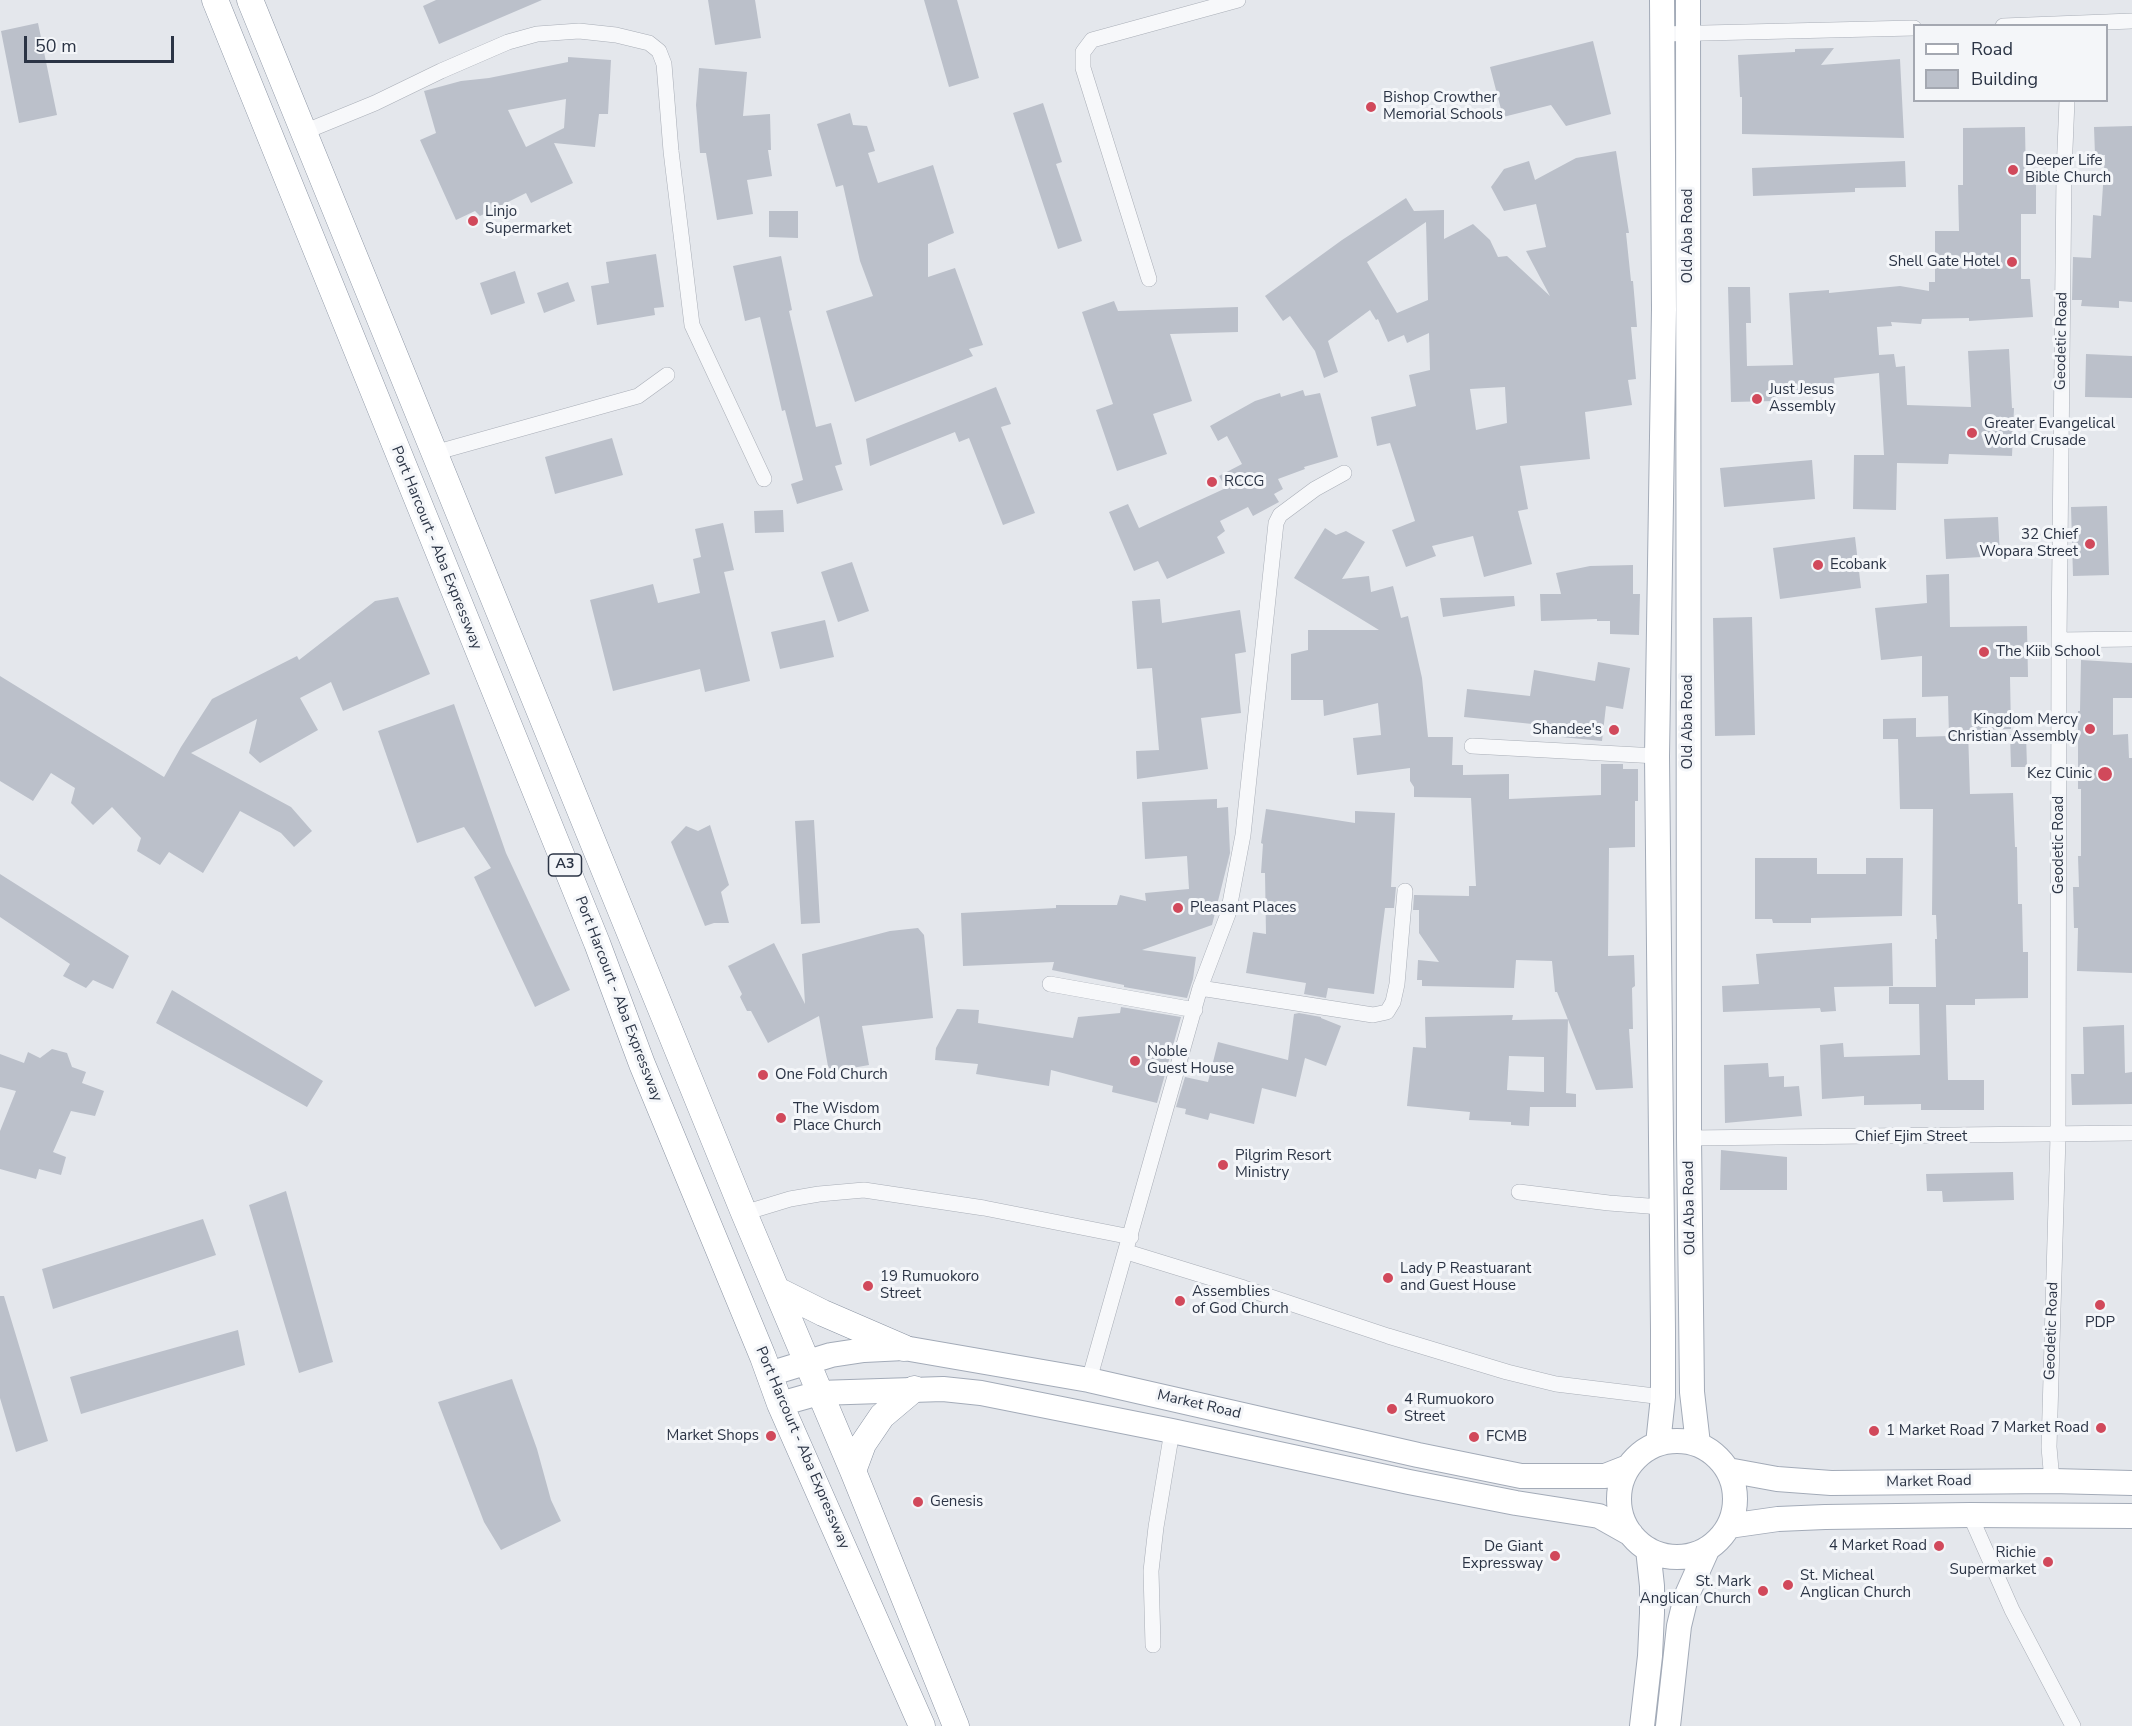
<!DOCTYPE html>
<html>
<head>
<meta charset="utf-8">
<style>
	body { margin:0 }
	#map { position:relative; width:2132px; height:1726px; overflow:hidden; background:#e4e7ec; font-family:"Nunito Sans",sans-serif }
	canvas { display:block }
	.legend { position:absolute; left:1913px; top:24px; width:195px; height:78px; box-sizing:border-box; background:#f4f6f9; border:2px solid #a4a8b1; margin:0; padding:8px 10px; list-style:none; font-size:18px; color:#2b3445 }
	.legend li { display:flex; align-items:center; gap:12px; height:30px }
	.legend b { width:30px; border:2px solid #a4a8b1 }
	.scale { position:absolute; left:24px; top:36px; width:150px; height:27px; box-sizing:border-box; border:3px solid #2b3445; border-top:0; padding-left:8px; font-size:18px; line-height:21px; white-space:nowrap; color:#2b3445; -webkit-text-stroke:4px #f4f6f9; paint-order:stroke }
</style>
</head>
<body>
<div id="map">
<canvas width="2132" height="1726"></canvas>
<ul class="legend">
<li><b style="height:8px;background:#fff"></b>Road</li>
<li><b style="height:16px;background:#bbc0ca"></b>Building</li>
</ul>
<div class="scale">50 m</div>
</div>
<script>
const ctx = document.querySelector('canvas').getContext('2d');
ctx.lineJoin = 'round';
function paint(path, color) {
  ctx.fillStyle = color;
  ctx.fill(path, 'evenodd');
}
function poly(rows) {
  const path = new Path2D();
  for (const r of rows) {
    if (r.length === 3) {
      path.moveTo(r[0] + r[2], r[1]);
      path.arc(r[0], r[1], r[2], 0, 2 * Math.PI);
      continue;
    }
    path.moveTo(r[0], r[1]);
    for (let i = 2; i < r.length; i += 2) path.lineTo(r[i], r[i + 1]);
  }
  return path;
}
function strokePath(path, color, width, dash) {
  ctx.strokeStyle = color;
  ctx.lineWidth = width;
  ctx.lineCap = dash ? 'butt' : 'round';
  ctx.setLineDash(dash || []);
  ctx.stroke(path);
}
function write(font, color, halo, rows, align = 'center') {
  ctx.font = font + ' "Nunito Sans",sans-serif';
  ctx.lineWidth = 6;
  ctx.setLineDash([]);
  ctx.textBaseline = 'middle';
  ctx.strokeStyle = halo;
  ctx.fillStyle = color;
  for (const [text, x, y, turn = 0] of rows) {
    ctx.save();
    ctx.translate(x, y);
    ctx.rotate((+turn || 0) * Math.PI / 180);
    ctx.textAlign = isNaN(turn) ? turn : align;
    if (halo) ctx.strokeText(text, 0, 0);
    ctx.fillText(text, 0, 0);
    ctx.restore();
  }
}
paint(poly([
	[436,0,542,0,439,44,423,6],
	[708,0,755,0,761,38,715,45],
	[924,0,957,0,979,78,949,87],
	[38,23,57,115,19,123,1,31],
	[1593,41,1611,114,1566,126,1551,105,1503,117,1490,67],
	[1834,48,1821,65,1900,59,1904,138,1742,134,1742,97,1740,97,1738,55,1795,52,1795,49],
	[568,57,611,60,608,114,599,114,595,147,554,143,573,183,531,203,526,193,480,216,475,211,456,220,420,140,436,133,424,91,461,81,489,78,568,62],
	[566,99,564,128,526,147,508,110],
	[699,68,747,72,743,116,770,114,771,150,768,150,772,176,747,180,753,214,717,220,706,153,700,153,696,105],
	[1043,103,1062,162,1056,164,1082,241,1058,249,1013,113],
	[850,113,853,125,867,126,875,151,868,153,878,183,933,165,954,233,928,244,928,277,955,268,983,345,969,349,973,356,855,402,826,311,873,296,860,261,843,185,836,187,817,124],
	[2132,126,2132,302,2119,301,2119,308,2081,306,2082,300,2072,300,2073,257,2091,258,2093,215,2101,216,2105,155,2095,155,2094,127],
	[2025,127,2026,184,2036,184,2036,214,2021,214,2021,279,2030,279,2033,317,1969,321,1969,318,1922,319,1921,324,1891,322,1892,326,1877,327,1879,355,1894,354,1896,367,1905,366,1907,405,1971,407,1968,351,2009,349,2012,408,2014,408,2012,456,1949,454,1948,464,1897,463,1896,510,1853,509,1854,455,1884,455,1879,373,1834,378,1835,391,1776,394,1776,401,1731,402,1728,287,1750,287,1751,323,1746,323,1747,366,1793,365,1789,293,1829,290,1829,293,1900,286,1929,291,1929,282,1935,282,1935,231,1959,231,1958,185,1963,185,1963,128],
	[1616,151,1629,233,1626,233,1631,281,1633,281,1637,327,1631,327,1636,379,1628,380,1632,405,1585,412,1590,459,1520,466,1528,509,1518,511,1532,564,1484,577,1473,536,1432,546,1436,556,1406,567,1392,530,1415,521,1390,443,1377,446,1371,417,1416,406,1409,375,1430,370,1429,333,1407,343,1404,335,1388,342,1378,319,1376,320,1370,310,1328,341,1338,372,1324,378,1315,351,1290,316,1283,321,1265,296,1342,240,1406,198,1414,211,1444,210,1444,239,1473,224,1490,240,1498,257,1507,256,1550,296,1526,251,1546,247,1536,204,1504,211,1491,187,1504,169,1529,161,1535,180,1576,158],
	[1426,222,1428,300,1397,313,1367,262],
	[1505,387,1507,423,1476,430,1470,389],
	[1905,161,1906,187,1855,188,1855,192,1753,196,1752,168],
	[769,211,798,211,798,238,769,237],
	[656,254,664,307,654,308,655,315,597,325,591,286,609,283,606,262],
	[781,256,792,310,789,311,816,427,831,423,842,464,835,466,843,490,797,504,791,484,803,480,785,410,782,411,760,317,745,321,733,266],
	[515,271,525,303,491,315,480,283],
	[568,282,575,301,544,313,537,293],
	[1114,301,1118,311,1238,307,1238,332,1170,334,1192,401,1153,414,1167,454,1117,471,1096,410,1113,404,1082,312],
	[2086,354,2132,356,2132,398,2085,397],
	[996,387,1011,424,1001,427,1035,513,1003,525,969,438,959,442,955,432,870,466,866,439],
	[1303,390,1305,396,1320,393,1338,457,1304,467,1305,469,1278,479,1283,489,1274,494,1279,502,1253,516,1248,507,1220,521,1225,531,1217,537,1225,553,1167,579,1158,561,1134,571,1109,512,1128,504,1139,528,1226,488,1219,476,1242,464,1227,436,1218,441,1210,426,1255,401,1280,393,1281,397],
	[612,438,623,475,555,494,545,457],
	[1812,460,1815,499,1724,507,1720,468],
	[2107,506,2109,575,2073,576,2071,507],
	[783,510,784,532,755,533,754,511],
	[1998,517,2000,556,1946,559,1944,519],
	[723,523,734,570,724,572,750,681,705,692,700,669,613,691,590,600,653,584,658,603,700,593,693,559,701,557,695,529],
	[1325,528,1336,535,1346,531,1365,542,1342,579,1369,576,1371,592,1393,586,1401,618,1408,616,1422,678,1428,737,1453,737,1452,765,1463,765,1463,775,1509,774,1509,799,1601,795,1601,764,1623,764,1623,769,1638,769,1638,801,1635,801,1635,847,1609,848,1608,956,1634,955,1635,986,1632,988,1633,1029,1629,1029,1633,1088,1596,1090,1557,992,1555,992,1552,961,1516,960,1514,988,1422,986,1422,980,1417,980,1418,960,1439,962,1419,933,1419,910,1413,910,1414,895,1469,896,1469,886,1476,886,1471,798,1414,797,1414,787,1410,781,1410,768,1357,775,1353,738,1381,735,1378,703,1324,716,1323,700,1291,700,1291,654,1308,650,1308,630,1379,630,1294,578],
	[1855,537,1861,588,1780,599,1773,548],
	[852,562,869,611,838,622,821,572],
	[1633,565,1633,594,1640,594,1639,635,1610,634,1610,621,1597,621,1597,619,1541,621,1540,594,1561,594,1556,573,1590,566],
	[1949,574,1950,627,2027,626,2028,677,2010,677,2011,729,1968,730,1970,794,2013,793,2015,847,2017,847,2018,904,2022,904,2023,952,2028,952,2028,998,1975,999,1975,1005,1946,1005,1948,1080,1984,1080,1984,1110,1921,1110,1921,1104,1864,1105,1864,1096,1822,1099,1820,1045,1843,1043,1844,1057,1920,1055,1919,1004,1889,1004,1889,987,1936,987,1935,939,1937,939,1936,915,1932,915,1933,809,1900,809,1898,739,1883,739,1883,719,1916,718,1916,737,1949,736,1948,696,1922,697,1922,656,1881,660,1875,608,1927,603,1926,575],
	[1514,596,1515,606,1443,617,1440,598],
	[398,597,430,674,343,711,331,682,300,698,318,730,260,763,249,753,257,719,191,753,291,807,312,831,294,847,281,833,240,811,203,873,169,852,160,865,137,851,141,838,112,807,93,825,71,803,75,788,51,773,33,801,0,781,0,676,164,777,181,747,212,699,297,656,299,660,375,601],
	[1160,599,1162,623,1240,610,1246,652,1235,654,1241,713,1201,718,1208,769,1137,779,1136,751,1159,750,1152,668,1137,669,1132,601],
	[1752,617,1755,735,1715,736,1713,618],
	[825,620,834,657,780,669,771,632],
	[2081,660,2132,663,2132,698,2113,698,2113,735,2128,734,2129,758,2132,758,2132,973,2077,971,2078,928,2074,928,2073,887,2079,887,2078,856,2081,856,2081,789,2078,789,2078,711,2080,711],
	[1598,662,1630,668,1623,709,1606,706,1602,741,1551,736,1552,726,1464,717,1467,689,1530,696,1534,670,1595,681],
	[454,704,506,853,570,990,535,1007,474,877,491,868,464,827,417,843,378,731],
	[2010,734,2026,734,2027,767,2011,767],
	[1217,799,1217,808,1228,807,1230,853,1212,925,1142,950,1196,957,1193,979,1187,998,1124,987,1124,985,1052,970,1054,962,963,966,961,913,1056,908,1056,905,1117,905,1120,895,1146,901,1145,893,1189,889,1187,856,1145,859,1142,802],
	[1266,809,1355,823,1355,811,1395,813,1391,887,1396,887,1394,908,1385,908,1374,994,1328,988,1326,998,1304,994,1306,983,1246,973,1253,932,1266,934,1265,873,1261,873,1263,844,1261,843],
	[814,820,820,923,801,924,795,821],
	[710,825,729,885,721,892,729,923,714,923,705,926,671,842,686,826,698,831],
	[1755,858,1817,858,1817,874,1866,874,1866,858,1903,858,1902,916,1811,918,1811,923,1773,923,1772,919,1755,919],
	[0,874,129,956,113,989,93,980,86,988,63,976,70,964,0,917],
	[918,928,924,935,933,1018,862,1026,869,1065,829,1072,819,1016,768,1043,751,1011,747,1011,740,997,742,994,728,966,774,943,805,1004,802,954,890,931],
	[1892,943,1893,986,1834,987,1836,1011,1821,1012,1820,1008,1723,1012,1722,986,1759,984,1756,954],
	[172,990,323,1081,307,1107,156,1023],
	[1121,1007,1181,1017,1157,1103,1112,1092,1113,1086,1051,1070,1049,1086,976,1074,978,1064,935,1060,936,1048,957,1009,979,1010,978,1023,1073,1038,1078,1017,1120,1013],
	[1299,1013,1321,1017,1321,1018,1341,1026,1326,1066,1305,1058,1296,1097,1262,1088,1254,1124,1210,1113,1208,1120,1185,1114,1186,1109,1176,1107,1185,1077,1208,1082,1218,1042,1288,1060,1294,1014],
	[1513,1015,1512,1020,1568,1019,1566,1093,1576,1094,1576,1107,1530,1107,1529,1126,1511,1125,1511,1122,1469,1120,1470,1112,1407,1106,1413,1047,1426,1048,1425,1017],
	[1509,1056,1544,1057,1544,1092,1507,1090],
	[2124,1025,2125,1073,2132,1072,2132,1104,2072,1105,2071,1074,2084,1074,2083,1027],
	[52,1049,67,1053,72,1067,86,1072,82,1083,104,1091,95,1116,71,1111,53,1152,66,1157,61,1175,39,1169,36,1179,0,1169,0,1131,16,1091,0,1087,0,1054,24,1063,28,1052,40,1058],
	[1768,1063,1769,1077,1784,1076,1784,1087,1799,1086,1802,1116,1725,1123,1724,1065],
	[1721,1150,1787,1157,1787,1190,1720,1190],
	[2013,1172,2014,1200,1943,1202,1942,1191,1927,1191,1926,1174],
	[286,1191,333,1362,299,1373,249,1205],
	[203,1219,216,1255,53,1309,42,1269],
	[0,1296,4,1296,48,1441,16,1452,0,1398],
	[238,1330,245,1365,81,1414,70,1377],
	[512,1379,537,1449,551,1500,561,1521,501,1550,484,1522,438,1402]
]), '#bbc0ca');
const minor = poly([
	[2003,26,2132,21],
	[1662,34,1914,28],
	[304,132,375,103,441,71,508,42,537,34,579,31,616,35,649,43,659,51,664,64,671,151,692,325,764,479],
	[1149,279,1083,68,1083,52,1092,40,1238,0],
	[434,453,638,396,667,375],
	[2059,640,2132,639],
	[1472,746,1657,756],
	[1050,984,1195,1010],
	[1200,988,1373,1015,1387,1012,1393,1002,1397,984,1405,891],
	[1689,1138,2132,1133],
	[1519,1192,1609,1203,1661,1207],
	[744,1213,790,1199,819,1194,864,1190,984,1208,1131,1237],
	[1127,1252,1244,1288,1388,1336,1507,1372,1556,1384,1663,1397],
	[1089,1380,1200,988,1228,914,1243,835,1276,523,1280,515,1315,489,1344,473],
	[2052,1481,2049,1447,2058,1136,2059,640,2064,173,2067,100],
	[1970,1515,2012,1610,2073,1726],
	[1153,1645,1151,1571,1156,1527,1172,1431]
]);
const primary = poly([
	[1688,0,1689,1138,1692,1392,1698,1444],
	[769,1374,831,1355,864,1350,904,1348,1089,1380,1418,1455,1521,1476,1605,1476,1628,1467],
	[780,1404,819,1393,943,1389,981,1393,1172,1431,1409,1482,1516,1503,1599,1516,1631,1534],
	[1677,1499,58],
	[1658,1444,1663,1397,1663,1330,1657,756,1664,309,1662,0],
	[1728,1470,1777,1479,1831,1483,2052,1481,2132,1483],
	[1729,1526,1778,1519,1825,1517,1970,1515,2132,1516],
	[1642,1726,1650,1656,1652,1613,1652,1586,1648,1549],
	[1668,1726,1679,1626,1686,1597,1707,1550]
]);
const trunk = poly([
	[215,0,597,943,642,1064,763,1357,780,1404,922,1726],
	[250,0,744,1213,853,1471,956,1726],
	[777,1290,823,1313,904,1348],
	[853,1471,863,1444,882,1416,914,1389]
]);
strokePath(minor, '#a9aeb7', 16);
strokePath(primary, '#a3abb8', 26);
strokePath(trunk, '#8b94a3', 27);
strokePath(minor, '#f7f8fa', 15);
strokePath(primary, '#fff', 24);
strokePath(trunk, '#fff', 26);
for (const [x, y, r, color] of [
	[1371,107,6,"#d1495b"],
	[2013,170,6,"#d1495b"],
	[473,221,6,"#d1495b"],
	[2012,262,6,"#d1495b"],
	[1757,399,6,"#d1495b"],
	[1972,433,6,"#d1495b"],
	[1212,482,6,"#d1495b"],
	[2090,544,6,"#d1495b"],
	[1818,565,6,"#d1495b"],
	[1984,652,6,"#d1495b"],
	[2090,729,6,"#d1495b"],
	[1614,730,6,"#d1495b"],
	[2105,774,8,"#d1495b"],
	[1178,908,6,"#d1495b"],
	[1135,1061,6,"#d1495b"],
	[763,1075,6,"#d1495b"],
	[781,1118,6,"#d1495b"],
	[1223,1165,6,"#d1495b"],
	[1388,1278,6,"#d1495b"],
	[868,1286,6,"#d1495b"],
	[1180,1301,6,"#d1495b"],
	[2100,1305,6,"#d1495b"],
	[1392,1409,6,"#d1495b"],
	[2101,1428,6,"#d1495b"],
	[1874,1431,6,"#d1495b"],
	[771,1436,6,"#d1495b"],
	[1474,1437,6,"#d1495b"],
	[918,1502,6,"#d1495b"],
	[1939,1546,6,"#d1495b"],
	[1555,1556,6,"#d1495b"],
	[2048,1562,6,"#d1495b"],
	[1788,1585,6,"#d1495b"],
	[1763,1591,6,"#d1495b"]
]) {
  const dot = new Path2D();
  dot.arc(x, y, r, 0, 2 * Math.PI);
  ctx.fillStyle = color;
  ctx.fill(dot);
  strokePath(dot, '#f4f6f9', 2);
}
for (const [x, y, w] of [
	[565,865,33]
]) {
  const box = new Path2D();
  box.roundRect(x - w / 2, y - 11, w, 22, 4.5);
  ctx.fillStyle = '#f4f6f9';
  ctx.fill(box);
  strokePath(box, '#2b3445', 1.5);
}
write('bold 14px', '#2b3445', null, [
	["A3",565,865]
]);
write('15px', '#2b3445', '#f4f6f9', [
	["Bishop Crowther",1383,98],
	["Memorial Schools",1383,115],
	["Deeper Life",2025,161],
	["Bible Church",2025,178],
	["Linjo",485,212],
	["Supermarket",485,229],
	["Shell Gate Hotel",2000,262,"right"],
	["Just Jesus",1769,390],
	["Assembly",1769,407],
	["Greater Evangelical",1984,424],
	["World Crusade",1984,441],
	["RCCG",1224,482],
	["32 Chief",2078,535,"right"],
	["Wopara Street",2078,552,"right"],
	["Ecobank",1830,565],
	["The Kiib School",1996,652],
	["Kingdom Mercy",2078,720,"right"],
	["Christian Assembly",2078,737,"right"],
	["Shandee's",1602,730,"right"],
	["Kez Clinic",2092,774,"right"],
	["Pleasant Places",1190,908],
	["Noble",1147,1052],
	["Guest House",1147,1069],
	["One Fold Church",775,1075],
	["The Wisdom",793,1109],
	["Place Church",793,1126],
	["Pilgrim Resort",1235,1156],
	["Ministry",1235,1173],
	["Lady P Reastuarant",1400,1269],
	["and Guest House",1400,1286],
	["19 Rumuokoro",880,1277],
	["Street",880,1294],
	["Assemblies",1192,1292],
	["of God Church",1192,1309],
	["PDP",2100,1323,"center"],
	["4 Rumuokoro",1404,1400],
	["Street",1404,1417],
	["7 Market Road",2089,1428,"right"],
	["1 Market Road",1886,1431],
	["Market Shops",759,1436,"right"],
	["FCMB",1486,1437],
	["Genesis",930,1502],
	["4 Market Road",1927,1546,"right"],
	["De Giant",1543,1547,"right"],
	["Expressway",1543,1564,"right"],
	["Richie",2036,1553,"right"],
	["Supermarket",2036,1570,"right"],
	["St. Micheal",1800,1576],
	["Anglican Church",1800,1593],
	["St. Mark",1751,1582,"right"],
	["Anglican Church",1751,1599,"right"]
], 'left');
write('15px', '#2b3445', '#f4f6f9', [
	["Old Aba Road",1688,236,-90],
	["Geodetic Road",2062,341,-89],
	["Port Harcourt - Aba Expressway",436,548,68],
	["Old Aba Road",1688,722,-90],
	["Geodetic Road",2059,845,-90],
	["Port Harcourt - Aba Expressway",618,999,69],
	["Chief Ejim Street",1911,1137],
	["Old Aba Road",1690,1208,-91],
	["Geodetic Road",2052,1331,-88],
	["Market Road",1199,1405,13],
	["Port Harcourt - Aba Expressway",802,1448,67],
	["Market Road",1929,1482,-1]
]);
</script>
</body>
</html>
